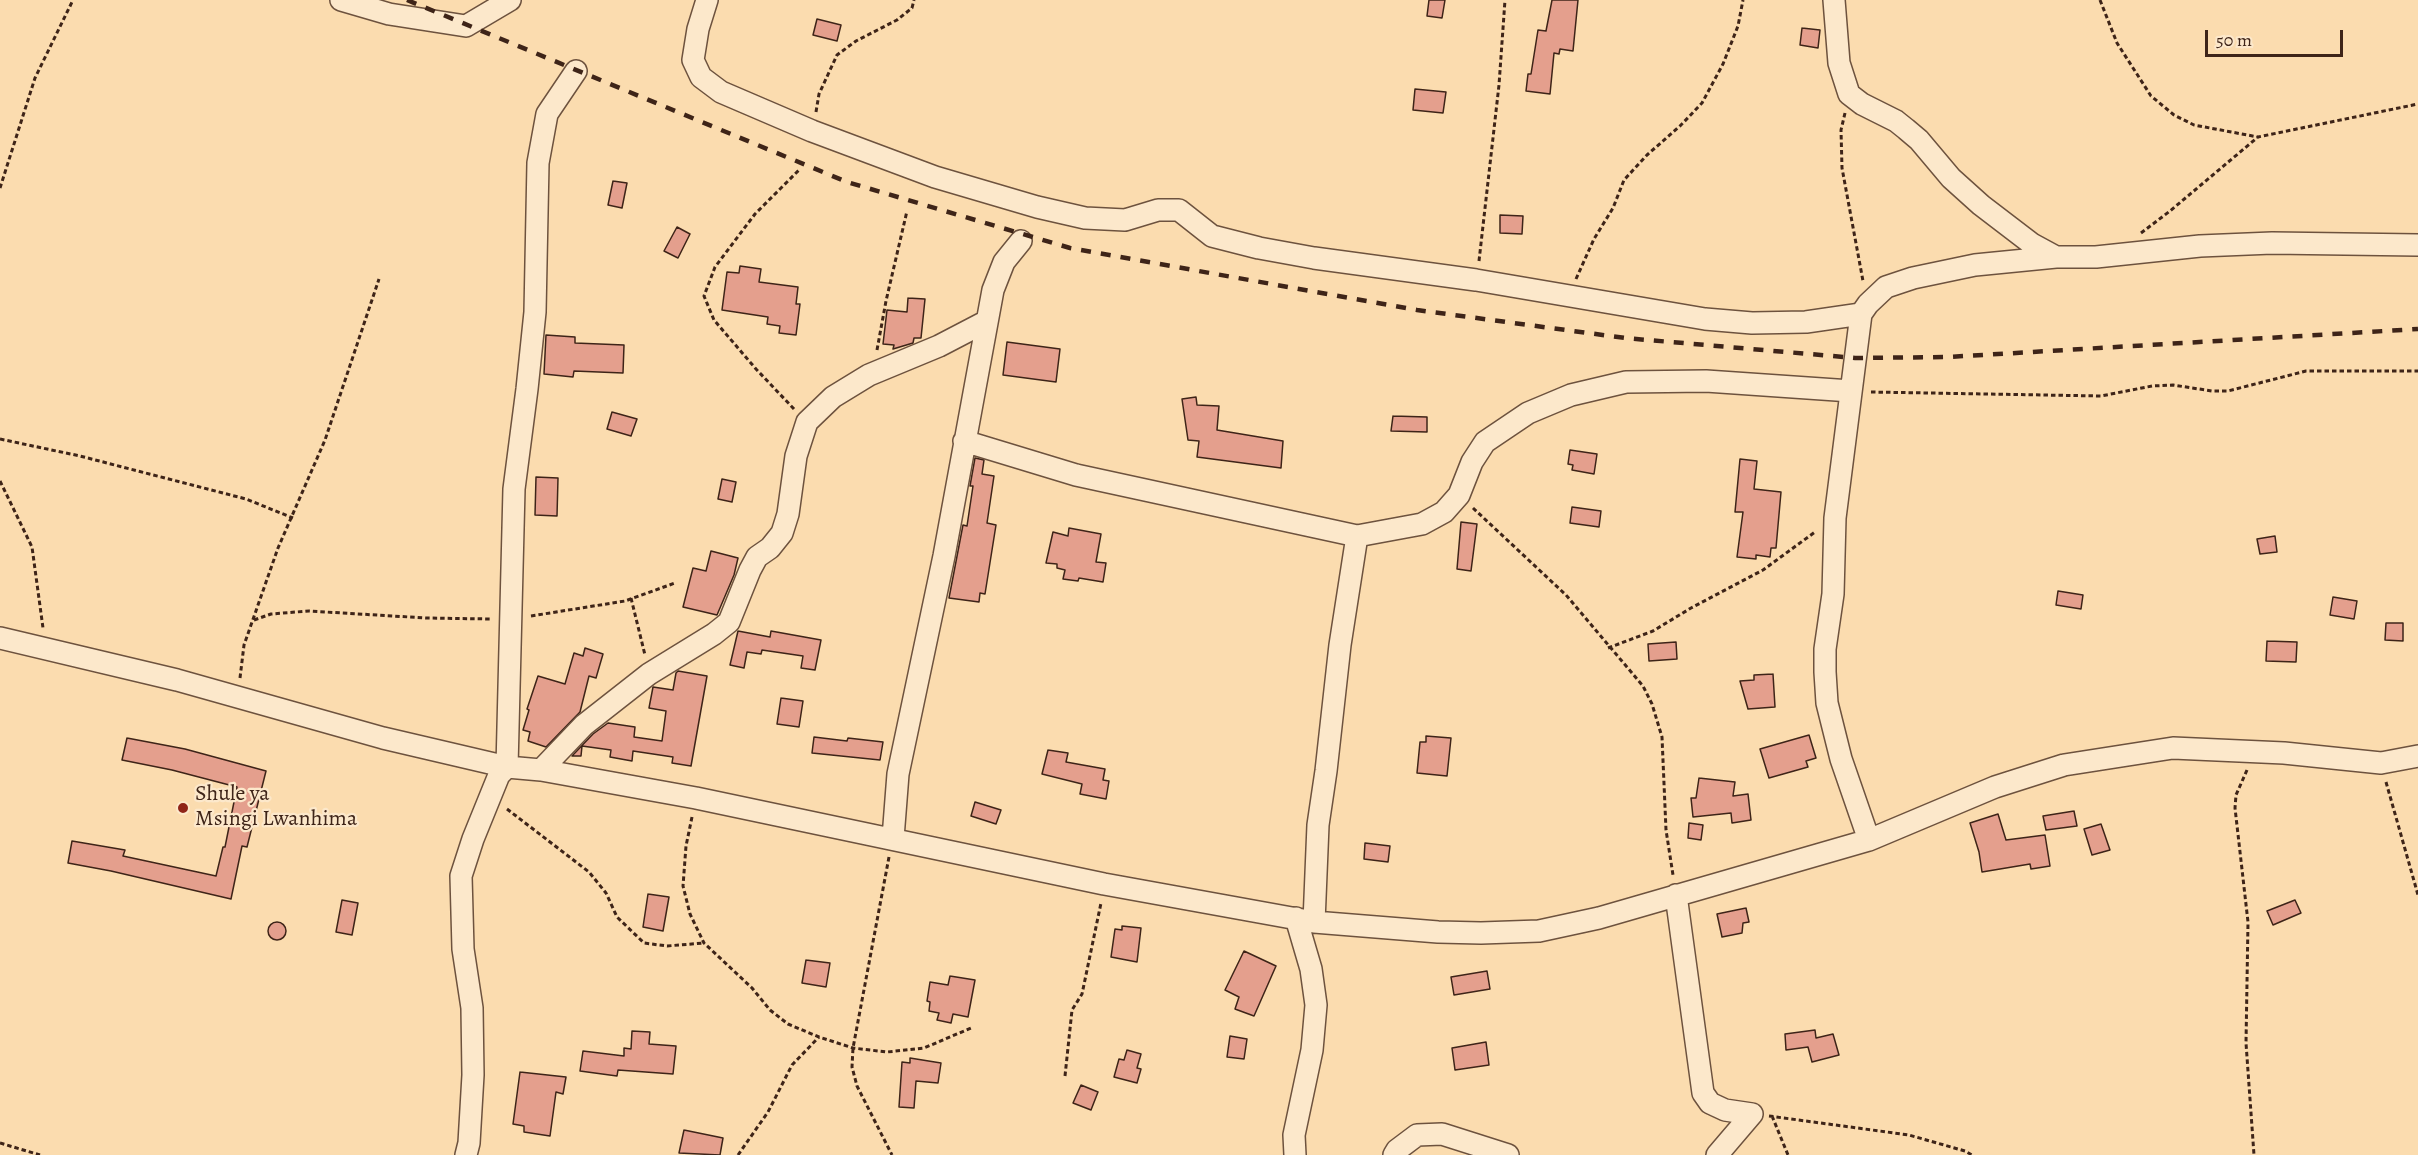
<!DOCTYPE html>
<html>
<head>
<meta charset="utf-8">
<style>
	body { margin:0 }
	#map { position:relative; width:2418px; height:1155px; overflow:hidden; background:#fbdcaf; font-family:Alegreya,serif }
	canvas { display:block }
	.scale { position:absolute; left:2205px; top:30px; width:138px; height:27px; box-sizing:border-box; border:3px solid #3e2418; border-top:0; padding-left:8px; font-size:18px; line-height:21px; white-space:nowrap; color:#3e2418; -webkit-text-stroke:4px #fce8cb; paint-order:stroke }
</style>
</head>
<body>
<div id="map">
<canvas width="2418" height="1155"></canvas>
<div class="scale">50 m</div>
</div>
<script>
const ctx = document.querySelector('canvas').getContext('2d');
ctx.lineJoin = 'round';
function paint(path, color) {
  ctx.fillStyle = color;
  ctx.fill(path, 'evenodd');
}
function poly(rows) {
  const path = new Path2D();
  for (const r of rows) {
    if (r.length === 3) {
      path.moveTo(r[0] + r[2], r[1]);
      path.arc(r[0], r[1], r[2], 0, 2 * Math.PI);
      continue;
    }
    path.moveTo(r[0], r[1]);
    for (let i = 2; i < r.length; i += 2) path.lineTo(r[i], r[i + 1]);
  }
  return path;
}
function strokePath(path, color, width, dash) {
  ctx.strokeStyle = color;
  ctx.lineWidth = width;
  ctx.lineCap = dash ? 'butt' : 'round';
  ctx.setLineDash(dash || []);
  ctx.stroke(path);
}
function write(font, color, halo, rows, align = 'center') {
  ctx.font = font + ' Alegreya,serif';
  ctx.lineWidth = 4.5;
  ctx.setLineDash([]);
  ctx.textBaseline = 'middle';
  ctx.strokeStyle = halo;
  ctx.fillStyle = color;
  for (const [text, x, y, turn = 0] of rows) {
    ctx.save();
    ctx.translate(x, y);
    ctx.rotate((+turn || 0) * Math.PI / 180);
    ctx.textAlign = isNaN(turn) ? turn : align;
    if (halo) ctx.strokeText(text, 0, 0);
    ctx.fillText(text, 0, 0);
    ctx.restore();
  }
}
const building = poly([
	[1429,0,1445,0,1442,18,1427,16,1429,0],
	[1552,0,1578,0,1573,51,1560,49,1559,54,1554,53,1550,94,1526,91,1528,74,1531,74,1538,30,1546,31,1552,0],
	[817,19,841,25,837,41,813,35,817,19],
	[1802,28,1820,30,1818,48,1800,45,1802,28],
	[1415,89,1446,92,1443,113,1413,110,1415,89],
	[613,181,627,183,622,208,608,205,613,181],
	[1500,215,1523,216,1522,234,1500,233,1500,215],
	[677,227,690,234,678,258,664,251,677,227],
	[740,266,761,269,759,282,798,287,796,304,800,304,796,335,779,333,780,326,767,324,768,317,722,310,727,272,739,273,740,266],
	[908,298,925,299,921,338,914,338,913,343,893,349,894,345,883,344,887,310,907,312,908,298],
	[546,335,575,337,575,343,624,345,623,373,574,371,573,377,544,374,546,335],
	[1007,342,1060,349,1056,382,1003,375,1007,342],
	[1196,397,1197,405,1219,406,1217,430,1283,441,1281,468,1197,457,1199,441,1188,440,1182,399,1196,397],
	[612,412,637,419,631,436,607,429,612,412],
	[1393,416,1427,417,1427,432,1391,431,1393,416],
	[1570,450,1597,454,1594,474,1572,470,1573,465,1568,464,1570,450],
	[975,458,984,460,982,474,994,476,987,523,996,525,985,594,980,593,979,602,949,598,963,525,967,526,973,486,970,486,975,458],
	[1740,459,1757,461,1754,489,1781,492,1776,548,1771,548,1770,557,1756,555,1756,559,1737,557,1743,512,1735,512,1740,459],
	[536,477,558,478,557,516,535,515,536,477],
	[722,479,736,482,732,502,718,499,722,479],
	[1572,507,1601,511,1599,527,1570,523,1572,507],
	[1461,522,1477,524,1471,571,1457,569,1461,522],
	[1069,528,1101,534,1096,562,1106,563,1103,582,1079,578,1078,581,1063,579,1065,570,1057,568,1057,564,1046,563,1053,532,1068,536,1069,528],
	[2275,536,2277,552,2260,554,2257,539,2275,536],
	[711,551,738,558,734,575,717,615,683,607,693,568,706,571,711,551],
	[2058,591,2083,595,2081,609,2056,605,2058,591],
	[2333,597,2357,601,2354,619,2330,615,2333,597],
	[2386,623,2403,623,2403,641,2385,640,2386,623],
	[738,631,770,637,771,631,821,640,815,670,801,668,803,656,762,650,761,654,747,652,744,668,730,665,738,631],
	[2267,641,2297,642,2296,662,2266,661,2267,641],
	[1676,642,1677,659,1649,661,1648,644,1676,642],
	[585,648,603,654,596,678,589,676,580,712,546,747,528,741,530,732,523,730,529,710,527,709,538,676,565,684,574,653,583,656,585,648],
	[678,671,707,676,691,766,672,763,673,757,633,751,632,761,610,757,611,750,582,746,581,756,572,756,593,734,608,723,635,727,634,737,662,741,666,711,649,708,653,687,673,690,676,673,678,671],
	[1773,674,1775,707,1748,709,1740,681,1754,680,1754,675,1773,674],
	[781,698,803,701,799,727,777,724,781,698],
	[1809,735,1816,758,1806,761,1808,767,1769,778,1760,749,1809,735],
	[1426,736,1451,738,1447,776,1417,773,1420,742,1426,742,1426,736],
	[814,737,847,741,848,738,883,742,880,760,812,753,814,737],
	[127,738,185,749,266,771,247,847,242,846,231,899,111,871,68,863,72,841,125,850,123,856,216,876,223,847,225,847,237,787,172,770,122,760,127,738],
	[1048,750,1068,753,1066,762,1105,769,1103,780,1109,781,1106,799,1080,794,1082,784,1042,774,1048,750],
	[1699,778,1735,782,1733,796,1748,794,1751,820,1732,823,1731,813,1693,817,1691,798,1696,798,1699,778],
	[975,802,1001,810,996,824,971,816,975,802],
	[2074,811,2077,826,2046,830,2043,816,2074,811],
	[1998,814,2006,840,2045,835,2050,866,2031,869,2030,864,1982,872,1979,852,1970,823,1998,814],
	[1689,823,1703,825,1701,840,1688,838,1689,823],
	[2101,824,2110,850,2092,855,2084,829,2101,824],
	[1365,843,1390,846,1388,862,1364,859,1365,843],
	[648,894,669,897,663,931,643,927,648,894],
	[342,900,358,903,352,935,336,932,342,900],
	[2295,900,2301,913,2273,925,2267,911,2295,900],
	[1746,908,1749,922,1743,923,1742,933,1722,937,1717,914,1746,908],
	[277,931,9],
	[1122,926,1141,928,1137,962,1111,957,1115,929,1122,930,1122,926],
	[1244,951,1276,966,1254,1016,1235,1009,1239,997,1225,990,1244,951],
	[806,960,830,963,826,987,802,983,806,960],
	[1487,971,1490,989,1454,995,1451,977,1487,971],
	[950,976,975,980,968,1017,953,1014,951,1023,937,1020,939,1013,929,1011,930,1002,927,1001,930,982,948,985,950,976],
	[1815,1030,1816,1038,1833,1034,1839,1055,1812,1062,1808,1047,1786,1050,1785,1034,1815,1030],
	[632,1031,650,1032,649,1044,676,1046,673,1074,618,1070,617,1076,580,1071,583,1051,624,1056,624,1048,631,1049,632,1031],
	[1230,1036,1247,1039,1244,1059,1227,1057,1230,1036],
	[1486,1042,1489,1065,1455,1070,1452,1048,1486,1042],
	[1127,1050,1141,1054,1137,1068,1141,1069,1137,1083,1114,1077,1119,1059,1124,1060,1127,1050],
	[910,1058,941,1063,938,1083,916,1081,914,1108,899,1107,902,1062,910,1063,910,1058],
	[520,1072,566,1077,563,1094,556,1092,550,1136,524,1132,524,1126,513,1124,520,1072],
	[1081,1085,1098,1092,1091,1110,1073,1103,1081,1085],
	[684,1130,723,1138,720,1155,679,1153,684,1130]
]);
paint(building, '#e49f8d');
strokePath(building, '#3e2418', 1.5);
const minor = poly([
	[341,0,389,14,466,26,510,0],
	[707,0,698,29,693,60,701,77,721,92,812,131,935,177,1037,207,1085,218,1125,220,1158,210,1179,210,1212,236,1259,248,1314,258,1476,280,1705,319,1752,323,1806,322,1861,314,1868,304,1886,287,1913,278,1975,265,2056,257,2096,257,2200,246,2272,243,2418,245],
	[1834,0,1839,63,1849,94,1862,104,1896,121,1906,129,1919,140,1951,178,1981,205,2032,244,2056,257],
	[1861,314,1835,518,1833,594,1825,649,1825,672,1827,703,1841,759,1869,840],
	[964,441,1076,475,1357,536,1422,524,1444,512,1459,495,1472,462,1485,442,1528,413,1571,395,1626,382,1706,381,1851,391],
	[0,638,177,680,383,738,507,767,541,770,696,798,1104,884,1314,922,1438,932,1481,933,1539,931,1599,918,1869,840,1995,787,2064,765,2173,748,2284,753,2381,763,2418,756],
	[541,770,584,725,649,674,714,634,729,622,750,570,757,557,770,548,782,533,788,514,796,456,807,422,833,397,869,375,939,346,987,321],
	[893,838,898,774,944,556,993,290,1004,262,1021,241],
	[1676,895,1703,1093,1710,1103,1725,1110,1752,1114],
	[1314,922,1318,825,1326,771,1340,645,1357,536],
	[466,1155,469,1143,473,1075,472,1008,463,949,461,876,473,839,499,775,507,767,514,489,527,389,535,312,538,163,547,114,576,71],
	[1295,1155,1294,1135,1312,1050,1316,1005,1311,969,1296,918],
	[1394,1155,1397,1150,1417,1135,1442,1134,1508,1155],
	[1717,1155,1752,1114]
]);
strokePath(minor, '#6d523e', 24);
strokePath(poly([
	[2100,0,2117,43,2151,96,2174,115,2194,125,2258,137,2418,104],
	[816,112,819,94,837,55,856,41,897,20,912,8,914,0],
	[1845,113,1841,130,1842,168,1863,281],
	[0,188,35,78,73,0],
	[2141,233,2170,211,2258,137],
	[1479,261,1499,85,1505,0],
	[1576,279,1594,239,1613,208,1624,180,1647,155,1680,126,1702,103,1723,64,1738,26,1743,0],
	[877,350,886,301,907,211],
	[1871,392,2101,396,2152,386,2173,385,2212,391,2228,391,2306,371,2418,371],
	[794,409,756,369,714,320,704,296,715,267,755,214,800,169],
	[0,439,80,456,246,499,293,518],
	[0,481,32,547,43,628],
	[1473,508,1566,595,1643,686,1652,704,1662,737,1666,830,1673,875],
	[631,598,645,655],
	[531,616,625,601,675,583],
	[254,620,271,614,309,611,426,618,491,619],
	[1608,648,1653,631,1691,608,1763,570,1815,532],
	[240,678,244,645,278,548,325,440,379,279],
	[2247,770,2236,795,2235,808,2248,922,2246,1043,2254,1155],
	[2386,782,2418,895],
	[507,809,589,872,606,893,617,917,644,943,667,946,703,943],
	[692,817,686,846,683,886,690,914,704,943,752,988,770,1010,788,1024,819,1037,853,1048,887,1052,924,1048,971,1028],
	[889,857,853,1048,852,1067,857,1086,892,1155],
	[1065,1076,1072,1010,1082,994,1101,903],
	[1769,1116,1909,1135,1965,1151,1972,1155],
	[1772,1116,1788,1155],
	[0,1143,40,1155],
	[738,1155,768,1112,792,1065,819,1037]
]), '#3e2418', 3, [4.5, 3]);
strokePath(minor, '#fce8cb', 21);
strokePath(poly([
	[407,0,847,182,1070,248,1417,310,1625,338,1855,358,1948,357,2418,329]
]), '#3e2418', 4.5, [10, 10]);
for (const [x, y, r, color] of [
	[183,808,6,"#8f2418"]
]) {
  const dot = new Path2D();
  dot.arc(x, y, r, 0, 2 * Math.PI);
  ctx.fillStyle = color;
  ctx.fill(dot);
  strokePath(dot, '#fce8cb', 2);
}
write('22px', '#3e2418', '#fce8cb', [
	["Shule ya",195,795],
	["Msingi Lwanhima",195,820]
], 'left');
</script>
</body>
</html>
